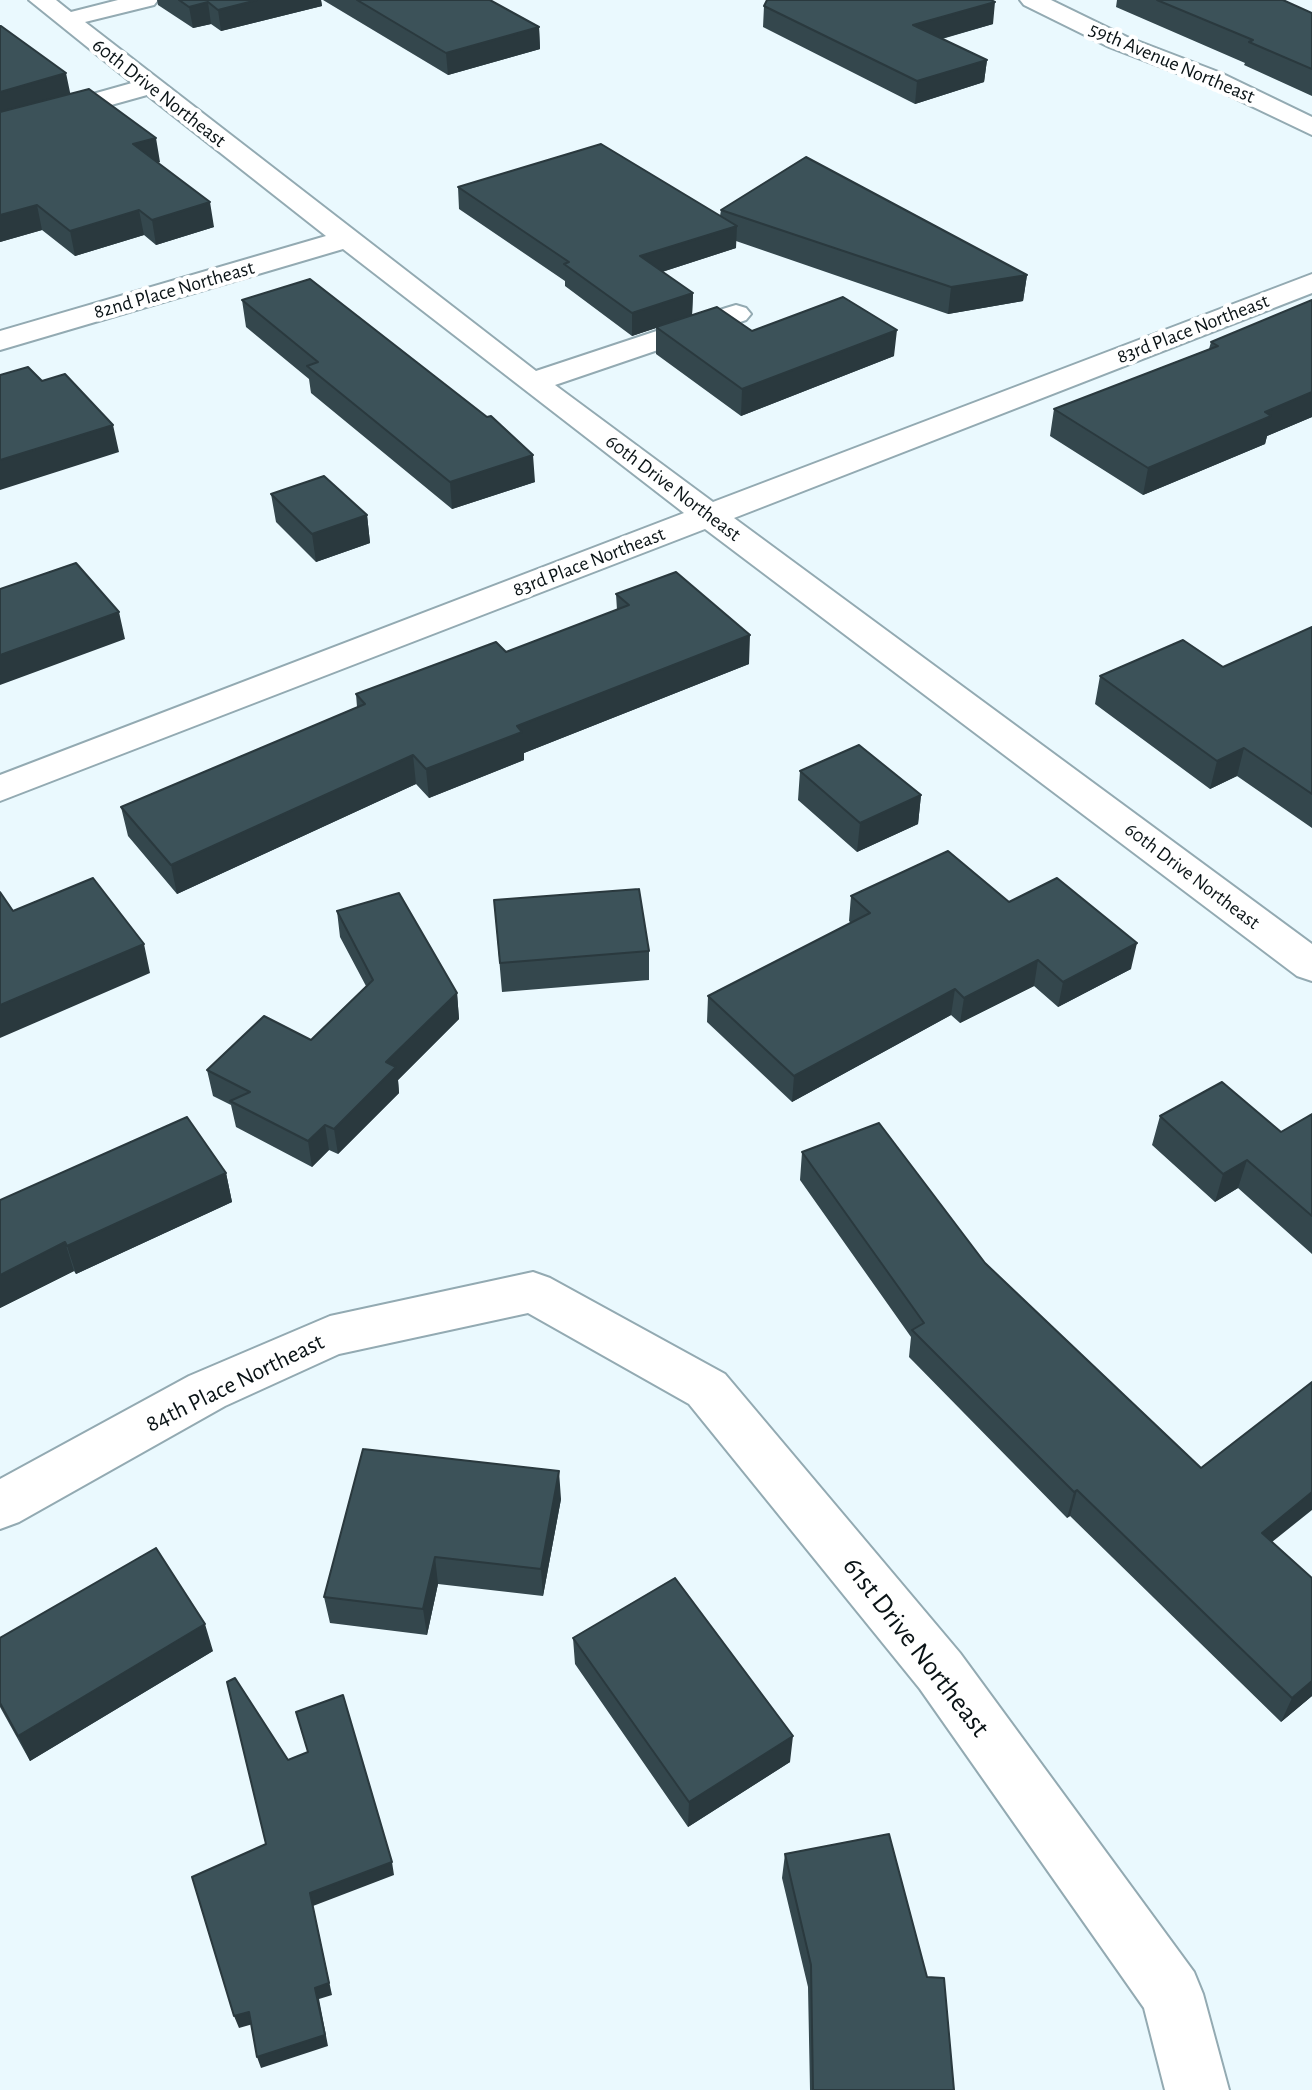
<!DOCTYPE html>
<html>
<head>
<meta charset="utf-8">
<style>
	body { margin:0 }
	canvas { display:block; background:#eaf9fe }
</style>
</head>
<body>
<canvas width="1312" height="2090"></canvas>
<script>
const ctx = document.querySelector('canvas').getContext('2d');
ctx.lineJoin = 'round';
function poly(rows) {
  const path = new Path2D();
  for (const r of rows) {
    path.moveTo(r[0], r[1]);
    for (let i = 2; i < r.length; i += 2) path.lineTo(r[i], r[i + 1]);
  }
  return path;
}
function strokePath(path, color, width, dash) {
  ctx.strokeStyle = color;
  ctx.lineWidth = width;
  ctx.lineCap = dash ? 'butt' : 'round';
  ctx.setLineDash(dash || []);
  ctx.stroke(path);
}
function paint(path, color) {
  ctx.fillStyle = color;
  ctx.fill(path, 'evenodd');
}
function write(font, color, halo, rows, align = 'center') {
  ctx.font = font + ' "Alegreya Sans",sans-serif';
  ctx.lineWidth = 8;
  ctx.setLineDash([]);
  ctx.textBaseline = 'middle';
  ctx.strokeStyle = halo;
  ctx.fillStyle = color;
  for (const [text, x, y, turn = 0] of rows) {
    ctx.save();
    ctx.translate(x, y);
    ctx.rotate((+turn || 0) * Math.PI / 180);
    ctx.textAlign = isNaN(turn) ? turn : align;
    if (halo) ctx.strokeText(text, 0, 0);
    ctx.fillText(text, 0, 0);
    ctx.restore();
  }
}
const minor = poly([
	[29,0,56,0,71,12,118,0,158,0,154,5,85,22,536,371,726,308,736,305,746,308,751,314,746,320,555,385,713,502,1312,274,1312,293,734,518,1312,944,1312,981,1297,976,705,529,0,801,0,775,684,513,343,249,0,350,0,331,326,236,147,95,0,136,0,120,132,83,29,0],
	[1020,0,1051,0,1127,37,1221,73,1312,117,1312,135,1203,83,1109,47,1024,5,1020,0],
	[533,1272,550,1278,725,1374,960,1653,1194,1972,1203,1994,1229,2090,1165,2090,1144,2008,920,1689,689,1404,528,1313,339,1354,225,1406,19,1522,0,1529,0,1479,189,1376,330,1316,533,1272]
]);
strokePath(minor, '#93aab2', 4);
paint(minor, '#fff');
paint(poly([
	[157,0,321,0,322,6,221,31,211,24,193,28,158,5],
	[323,0,490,0,539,27,540,49,448,75],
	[1117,0,1283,0,1312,13,1312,96,1244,65,1245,63,1116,7],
	[764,6,993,24,942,39,987,60,984,82,915,104,763,27],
	[0,26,70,94,160,162,157,163,214,227,156,245,144,235,75,256,42,230,0,242],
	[458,187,720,216,721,210,1027,275,1023,301,948,314,736,241,736,248,662,272,693,293,692,315,752,331,894,356,741,416,656,354,656,328,632,336,565,286,565,281,459,209],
	[242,300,535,482,452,509,311,393,309,379,246,327],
	[1312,300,1312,417,1267,436,1265,444,1143,495,1050,436,1054,409,1209,349,1211,342],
	[271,494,367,515,370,543,316,562,276,522],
	[616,594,749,664,524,753,524,760,429,798,416,784,177,894,128,836,121,807,357,707,356,694,506,652,617,610],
	[1312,627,1312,828,1237,776,1210,789,1095,704,1100,676,1223,667],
	[800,771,921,795,918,824,857,852,798,800],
	[851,896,1009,902,1131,969,1058,1007,1034,986,960,1023,951,1015,792,1102,707,1022,708,996,851,923,849,921],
	[494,900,649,951,649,980,502,992],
	[337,911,457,993,459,1019,398,1080,399,1093,338,1154,329,1150,312,1167,236,1127,231,1105,213,1096,207,1070,311,1040,366,986,340,937],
	[1312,1114,1312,1254,1238,1188,1215,1202,1152,1145,1160,1116,1281,1132],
	[802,1152,1272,1542,1312,1696,1281,1722,1070,1516,1067,1518,909,1357,911,1337,800,1180],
	[226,1173,232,1202,76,1274,74,1271,0,1308,0,1200],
	[561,1499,543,1596,438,1584,427,1635,330,1623,324,1597],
	[0,1638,213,1651,30,1761,0,1707],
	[573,1638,790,1762,688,1827,575,1664],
	[785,1854,954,2090,810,2090,808,1987,782,1878]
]), '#34474d');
paint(poly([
	[257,0,321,0,322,6,221,31,218,10],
	[208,2,211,24,193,28,189,7],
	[995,2,993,24,912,47,913,25],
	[539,27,540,49,448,75,446,53],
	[987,60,984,82,915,104,917,81],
	[66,73,71,97,0,117,0,92],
	[156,138,160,162,137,169,133,144],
	[210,202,214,227,156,245,152,220],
	[37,205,42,230,0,242,0,215],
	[139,210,144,235,75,256,70,231],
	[737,226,736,248,640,279,640,256],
	[1027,275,1023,301,948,314,951,287],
	[693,293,692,316,632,336,632,313],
	[897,330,894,356,741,416,742,389],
	[1312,392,1312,417,1267,436,1265,444,1143,495,1148,468,1265,412],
	[113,425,119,452,0,490,0,460],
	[533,455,535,482,452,509,450,482],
	[367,515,370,543,316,562,312,534],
	[119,612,125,639,0,685,0,655],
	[750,635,749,664,524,753,524,760,429,798,426,769,517,726],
	[1244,748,1237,776,1210,789,1217,761],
	[413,755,416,784,177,894,171,865],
	[921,795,918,824,857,852,860,823],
	[1137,943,1131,969,1058,1007,1063,982],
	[144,944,150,973,0,1038,0,1005],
	[1038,960,1034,986,960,1023,964,998],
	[955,989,951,1015,792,1102,794,1076],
	[457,993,459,1019,398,1080,399,1093,338,1154,334,1129,386,1062],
	[325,1125,329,1150,312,1167,308,1141],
	[1247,1160,1238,1188,1215,1202,1223,1174],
	[226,1173,232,1202,76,1274,67,1246],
	[65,1242,74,1271,0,1308,0,1275],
	[559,1471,561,1499,543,1596,541,1569],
	[1077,1490,1070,1516,1067,1518,1074,1492],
	[1312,1492,1312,1510,1252,1558,1262,1533],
	[435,1557,438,1584,427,1635,423,1609],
	[205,1624,213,1651,30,1761,18,1736],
	[1312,1681,1312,1696,1281,1722,1292,1698],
	[793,1736,790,1762,688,1827,689,1802],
	[392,1862,394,1875,313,1906,332,1995,319,1999,328,2046,261,2068,257,2057,310,1893],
	[249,2012,253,2024,239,2028,234,2016]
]), '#2a393e');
const building = poly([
	[179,0,257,0,218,10,208,2,189,7,179,0],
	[357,0,490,0,539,27,446,53,357,0],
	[767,0,991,0,995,2,913,25,987,60,917,81,764,6,767,0],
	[1157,0,1283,0,1312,13,1312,69,1249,42,1253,40,1157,0],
	[0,26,1,26,66,73,0,92,0,26],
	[89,89,156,138,133,144,210,202,152,220,139,210,70,231,37,205,0,215,0,112,89,89],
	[601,144,737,226,640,256,693,293,632,313,564,264,569,262,458,187,601,144],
	[806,157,1027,275,951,287,721,210,806,157],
	[310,279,487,417,491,416,533,455,450,482,307,366,318,362,242,300,310,279],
	[843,297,897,330,742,389,656,327,717,307,752,331,843,297],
	[1312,300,1312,392,1265,412,1271,416,1148,468,1054,409,1218,346,1211,342,1312,300],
	[28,367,42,381,65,374,113,425,0,460,0,375,28,367],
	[324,476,367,515,312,534,271,494,324,476],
	[76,563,119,612,0,655,0,589,76,563],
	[676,572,750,635,517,726,522,732,426,769,413,755,171,865,121,807,365,704,356,694,496,642,506,652,629,605,616,594,676,572],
	[1312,627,1312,794,1244,748,1217,761,1100,676,1183,640,1223,667,1312,627],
	[859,745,921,795,860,823,800,771,859,745],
	[948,851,1009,902,1057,878,1137,943,1063,982,1038,960,964,998,955,989,794,1076,708,996,870,913,851,896,948,851],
	[93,878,144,944,0,1005,0,892,13,911,93,878],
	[639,889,649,951,500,963,494,900,639,889],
	[399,893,457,993,386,1062,396,1067,334,1129,325,1125,308,1141,230,1101,250,1092,207,1070,264,1016,311,1040,373,980,337,911,399,893],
	[1222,1082,1281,1132,1312,1114,1312,1216,1247,1160,1223,1174,1160,1116,1222,1082],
	[187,1117,226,1173,67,1246,65,1242,0,1275,0,1200,187,1117],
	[879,1123,985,1263,1201,1468,1312,1382,1312,1492,1262,1533,1312,1578,1312,1681,1292,1698,1077,1490,1074,1492,912,1330,924,1323,802,1152,879,1123],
	[363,1449,559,1471,541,1569,435,1557,423,1609,324,1597,363,1449],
	[156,1548,205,1624,18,1736,0,1703,0,1638,156,1548],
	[675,1578,793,1736,689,1802,573,1638,675,1578],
	[235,1678,288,1760,308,1752,296,1712,343,1695,392,1862,310,1893,329,1983,315,1988,325,2035,257,2057,249,2012,234,2016,192,1877,266,1844,227,1682,235,1678],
	[889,1834,927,1977,944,1978,954,2090,813,2090,811,1965,785,1854,889,1834]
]);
paint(building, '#3c5259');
strokePath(building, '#2a393e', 2);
write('20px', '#0a1316', '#fff', [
	["59th Avenue Northeast",1172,63,23],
	["60th Drive Northeast",159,93,38],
	["82nd Place Northeast",174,290,-16],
	["83rd Place Northeast",1193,329,-21],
	["60th Drive Northeast",673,488,37],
	["83rd Place Northeast",589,562,-21],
	["60th Drive Northeast",1192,876,37]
]);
write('24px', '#0a1316', '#fff', [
	["84th Place Northeast",235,1383,-26]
]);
write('28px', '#0a1316', '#fff', [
	["61st Drive Northeast",916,1647,52]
]);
</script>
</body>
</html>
